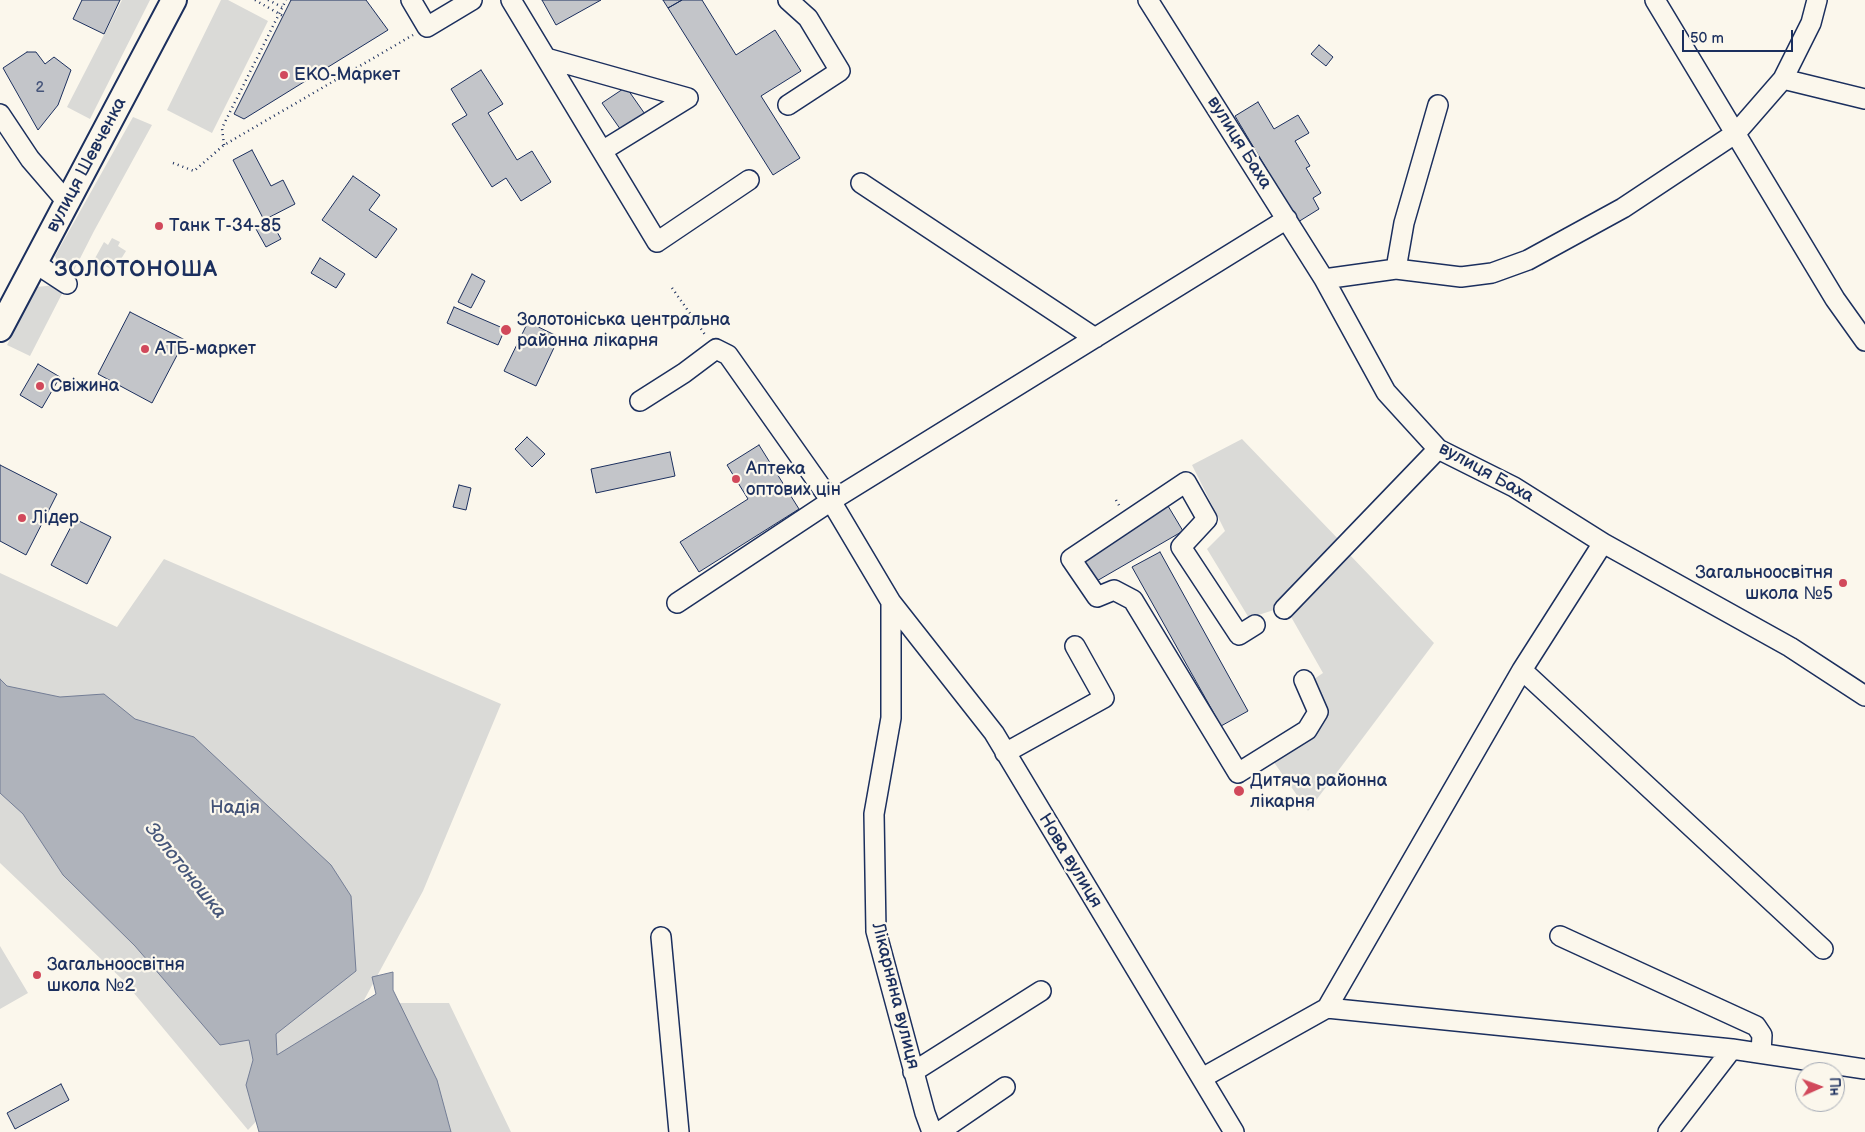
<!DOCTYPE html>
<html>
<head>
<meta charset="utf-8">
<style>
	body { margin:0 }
	#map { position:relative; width:1865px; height:1132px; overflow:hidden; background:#fbf7ec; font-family:"Balsamiq Sans",sans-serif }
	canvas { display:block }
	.north { position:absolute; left:1795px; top:1062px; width:50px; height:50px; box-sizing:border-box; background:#fbf7ec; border:1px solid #a1a7b3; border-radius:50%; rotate:88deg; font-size:14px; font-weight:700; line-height:20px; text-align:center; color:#1b2f5e }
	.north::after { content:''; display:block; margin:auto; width:18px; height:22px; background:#d1495b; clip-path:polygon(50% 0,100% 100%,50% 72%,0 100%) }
	.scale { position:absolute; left:1682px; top:30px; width:111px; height:22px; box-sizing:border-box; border:2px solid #1b2f5e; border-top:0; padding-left:6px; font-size:15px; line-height:18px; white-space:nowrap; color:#1b2f5e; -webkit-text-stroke:4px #fbf7ec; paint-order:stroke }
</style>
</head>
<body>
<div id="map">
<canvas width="1865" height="1132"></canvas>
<div class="north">Пн</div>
<div class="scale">50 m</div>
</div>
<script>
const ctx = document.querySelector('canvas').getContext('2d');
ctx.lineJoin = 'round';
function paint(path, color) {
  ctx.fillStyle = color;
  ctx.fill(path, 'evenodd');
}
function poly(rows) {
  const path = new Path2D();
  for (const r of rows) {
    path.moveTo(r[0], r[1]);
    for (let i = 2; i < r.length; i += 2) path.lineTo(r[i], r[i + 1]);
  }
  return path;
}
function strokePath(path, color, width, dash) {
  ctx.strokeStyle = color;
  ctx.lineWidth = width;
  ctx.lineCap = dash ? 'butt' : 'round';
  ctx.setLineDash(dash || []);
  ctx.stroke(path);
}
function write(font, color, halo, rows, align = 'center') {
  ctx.font = font + ' "Balsamiq Sans",sans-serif';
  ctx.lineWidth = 4.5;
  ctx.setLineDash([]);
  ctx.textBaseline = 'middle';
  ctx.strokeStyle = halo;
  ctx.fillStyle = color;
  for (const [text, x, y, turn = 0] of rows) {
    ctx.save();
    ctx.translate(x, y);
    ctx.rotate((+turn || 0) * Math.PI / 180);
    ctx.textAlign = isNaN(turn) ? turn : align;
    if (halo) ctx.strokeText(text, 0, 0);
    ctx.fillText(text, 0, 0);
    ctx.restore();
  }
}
paint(poly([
	[122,0,150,0,90,119,67,107],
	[221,0,228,0,268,21,212,133,167,110],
	[133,117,152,125,94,231,67,284,30,356,7,345,36,287,67,284,55,256],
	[112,238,120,242,118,246,126,251,121,259,118,258,111,269,94,260,104,242,108,245],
	[1242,439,1342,543,1277,609,1249,618,1207,549,1225,531,1192,465],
	[1349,554,1434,643,1308,811,1271,758,1313,732,1311,681,1323,673,1290,615],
	[164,559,501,704,423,891,356,1015,248,1130,123,980,0,863,0,573,117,627],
	[0,946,28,993,0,1009],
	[400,1003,449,1003,511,1132,293,1132,359,1030]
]), '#dadad7');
const water = poly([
	[0,679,7,686,60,697,104,694,135,719,194,737,331,865,351,896,356,971,276,1034,277,1055,376,994,372,977,393,972,393,990,437,1080,451,1132,259,1132,246,1085,253,1060,249,1040,220,1045,135,946,63,875,23,814,0,793,0,679]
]);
paint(water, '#afb3bb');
strokePath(water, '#747e96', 1);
const building = poly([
	[82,0,120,0,104,34,73,19,82,0],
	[291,0,366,0,388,30,244,119,234,114,291,0],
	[542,0,601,0,556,25,542,0],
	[663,0,682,0,668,8,663,0],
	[682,0,702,0,736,55,775,30,801,71,761,96,800,158,773,175,668,8,682,0],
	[1319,45,1333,57,1326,66,1311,54,1319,45],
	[27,52,36,52,45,64,54,57,71,70,58,105,38,130,3,68,27,52],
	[481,70,503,104,488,113,517,160,532,151,551,182,521,201,506,178,492,187,452,124,467,115,451,89,481,70],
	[626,87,647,117,623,133,602,103,626,87],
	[1258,102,1274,129,1298,115,1309,133,1295,141,1310,166,1306,168,1321,193,1313,198,1319,209,1298,222,1235,116,1258,102],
	[252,150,271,186,283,180,295,204,264,220,233,160,252,150],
	[353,176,380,195,369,210,397,229,376,258,322,220,353,176],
	[271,221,281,239,266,247,256,229,271,221],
	[320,258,345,274,336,288,311,273,320,258],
	[472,274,485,281,471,308,458,302,472,274],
	[454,307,505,329,498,345,447,323,454,307],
	[130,312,185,340,152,403,98,374,130,312],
	[528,322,559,337,536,386,504,371,528,322],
	[38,364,60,377,42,408,20,395,38,364],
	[527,437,545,454,532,467,515,449,527,437],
	[759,445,799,509,699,572,680,542,748,499,727,465,759,445],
	[670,452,675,476,596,493,591,469,670,452],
	[0,465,57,494,26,555,0,541,0,465],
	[459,485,471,488,466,510,453,507,459,485],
	[1168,506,1183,531,1095,582,1081,558,1168,506],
	[75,519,111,537,87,584,51,565,75,519],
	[1160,552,1248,711,1221,726,1132,567,1160,552],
	[61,1084,69,1100,15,1129,7,1113,61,1084]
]);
paint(building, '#c3c5c9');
strokePath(building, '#1b2f5e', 1);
const minor = poly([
	[411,0,427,27,472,0],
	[511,0,657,242,749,180],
	[1148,0,1324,279,1386,392,1438,449,1514,487,1603,543,1790,647,1865,696],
	[1655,0,1835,299,1865,341],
	[546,58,688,98,602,151],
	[1783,79,1865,99],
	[788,105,840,71,808,18,788,0],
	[0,114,30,159,67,202],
	[861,183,1095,338],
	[35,263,67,284],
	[1396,269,1404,223,1438,105],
	[1324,279,1396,269,1461,277,1492,273,1528,260,1623,208,1736,133,1783,79,1811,23,1817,0],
	[640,401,684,373,716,349,728,355,831,501,891,602,994,733,1234,1132],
	[891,602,891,718,874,814,876,931,925,1113,932,1132],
	[677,603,831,501,1287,219],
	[1284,609,1438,449],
	[1255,625,1239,635,1181,547,1207,519,1186,482,1071,559,1097,597,1114,590,1133,600,1238,773,1307,730,1318,712,1304,680],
	[1522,670,1823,949],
	[1005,753,1104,698,1075,646],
	[1560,936,1756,1026,1762,1035,1761,1053],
	[661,937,679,1132],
	[1327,1008,1732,1049,1865,1069],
	[913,1072,1041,991],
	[1202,1078,1327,1008,1522,670,1603,543],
	[939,1132,1005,1087],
	[1668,1132,1732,1049]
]);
const major = poly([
	[0,329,174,0]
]);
strokePath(minor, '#1b2f5e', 22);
strokePath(major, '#1b2f5e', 28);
strokePath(poly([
	[255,0,283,16],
	[268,0,282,7],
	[224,145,222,128,286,0],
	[173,163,194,171,224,145,413,35],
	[672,288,706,336],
	[1116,500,1120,507]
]), '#1b2f5e', 2.5, [1, 4]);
strokePath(minor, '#fbf7ec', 19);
strokePath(major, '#fbf7ec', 24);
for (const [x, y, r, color] of [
	[284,75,5,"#d1495b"],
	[159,226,5,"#d1495b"],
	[506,330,6,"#d1495b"],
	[145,349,5,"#d1495b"],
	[40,386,5,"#d1495b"],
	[736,479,5,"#d1495b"],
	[22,518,5,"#d1495b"],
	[1843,583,5,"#d1495b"],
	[1239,791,6,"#d1495b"],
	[37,975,5,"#d1495b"]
]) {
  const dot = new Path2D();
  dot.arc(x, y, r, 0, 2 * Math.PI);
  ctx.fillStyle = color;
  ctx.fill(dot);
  strokePath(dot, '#fbf7ec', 2);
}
write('15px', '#455479', null, [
	["2",40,88]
]);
write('18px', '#1b2f5e', '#fbf7ec', [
	["ЕКО-Маркет",294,75],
	["Танк Т-34-85",169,226],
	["Золотоніська центральна",517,320],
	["районна лікарня",517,341],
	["АТБ-маркет",155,349],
	["Свіжина",50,386],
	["Аптека",746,469],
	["оптових цін",746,490],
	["Лідер",32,518],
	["Загальноосвітня",1833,573,"right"],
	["школа №5",1833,594,"right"],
	["Дитяча районна",1250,781],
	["лікарня",1250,802],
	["Загальноосвітня",47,965],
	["школа №2",47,986]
], 'left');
write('18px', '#1b2f5e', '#fbf7ec', [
	["вулиця Баха",1239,143,58],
	["вулиця Шевченка",87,165,-62],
	["вулиця Баха",1486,473,29],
	["Нова вулиця",1070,861,59],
	["Лікарняна вулиця",895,996,76]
]);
write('18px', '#415176', '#fbf7ec', [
	["Надія",235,808]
]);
write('italic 19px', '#47577a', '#fbf7ec', [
	["Золотоношка",185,871,51]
]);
ctx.letterSpacing = '1px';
write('bold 22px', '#1b2f5e', '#fbf7ec', [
	["ЗОЛОТОНОША",136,270]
]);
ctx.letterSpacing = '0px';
</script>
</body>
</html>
